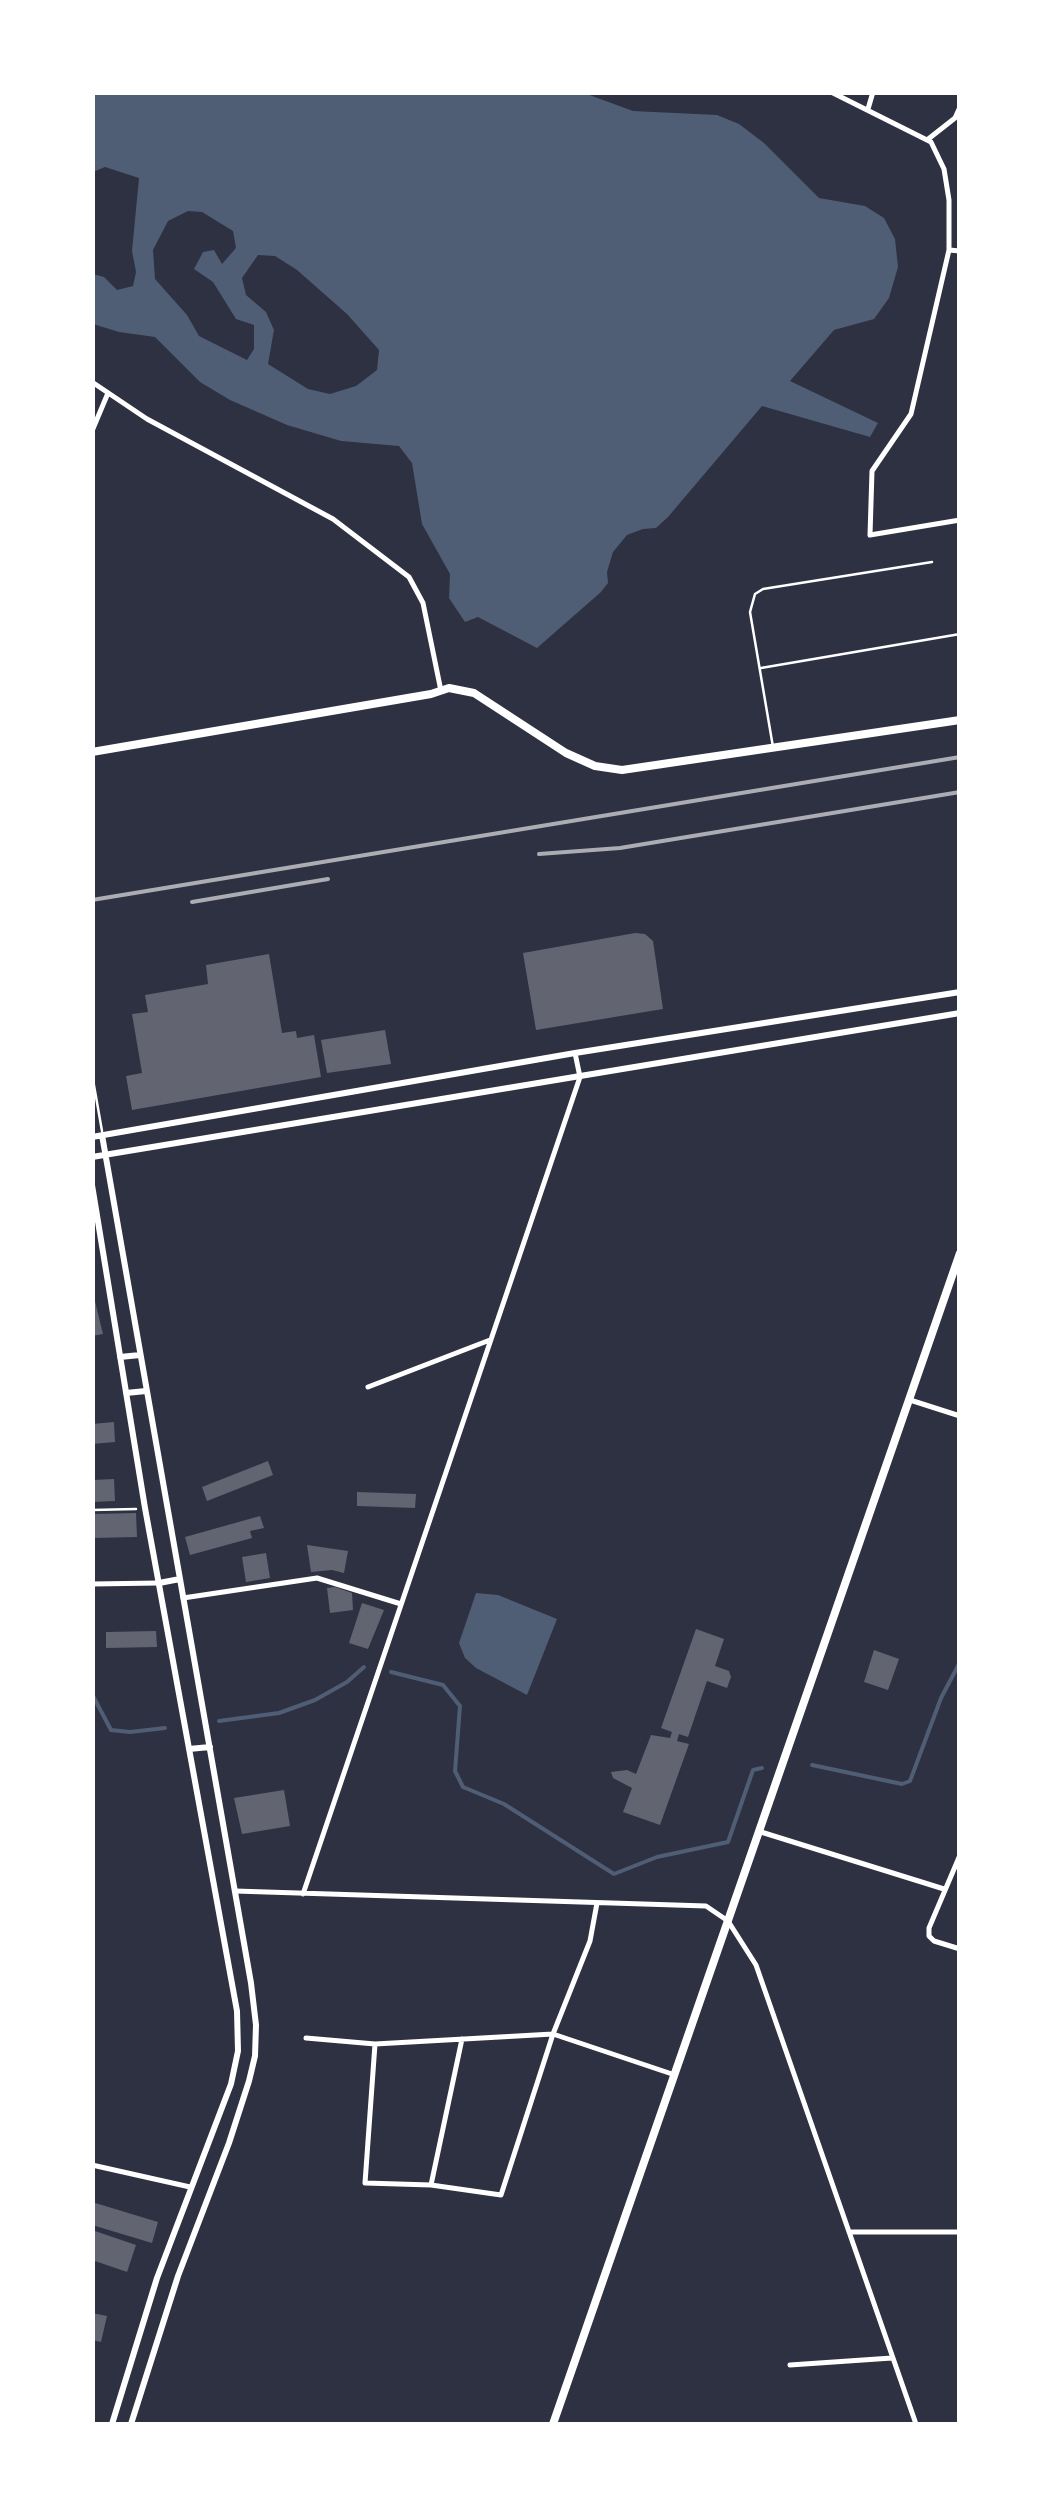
<!DOCTYPE html>
<html>
<head>
<meta charset="utf-8">
<style>
	body { margin:0 }
	#map { position:relative; width:1052px; height:2517px; overflow:hidden; background:#2d3142; font-family:Arial,sans-serif }
	canvas { display:block }
	.frame { position:absolute; inset:0; border:95px solid #fff; pointer-events:none }
</style>
</head>
<body>
<div id="map">
<canvas width="1052" height="2517"></canvas>
<div class="frame"></div>
</div>
<script>
const ctx = document.querySelector('canvas').getContext('2d');
ctx.lineJoin = 'round';
function paint(path, color) {
  ctx.fillStyle = color;
  ctx.fill(path, 'evenodd');
}
function poly(rows) {
  const path = new Path2D();
  for (const r of rows) {
    path.moveTo(r[0], r[1]);
    for (let i = 2; i < r.length; i += 2) path.lineTo(r[i], r[i + 1]);
  }
  return path;
}
function strokePath(path, color, width, dash) {
  ctx.strokeStyle = color;
  ctx.lineWidth = width;
  ctx.lineCap = dash ? 'butt' : 'round';
  ctx.setLineDash(dash || []);
  ctx.stroke(path);
}
paint(poly([
	[584,93,633,111,717,115,739,124,764,143,819,198,865,206,884,218,895,239,898,267,889,298,874,319,834,330,790,381,878,423,870,437,762,406,668,517,656,528,643,529,627,535,613,552,607,572,608,583,601,592,537,648,478,617,465,622,449,598,450,574,422,524,412,463,399,446,341,441,287,425,230,400,200,382,155,337,119,332,93,324,93,274,104,277,117,290,133,286,136,272,132,251,139,178,105,167,93,172,93,93],
	[188,211,202,212,233,231,236,248,222,264,214,250,203,252,194,269,213,282,236,319,254,325,254,349,247,360,199,336,187,315,155,279,153,250,168,221],
	[258,255,275,256,297,270,347,314,379,350,377,370,356,386,330,394,308,389,268,364,274,330,266,312,246,295,242,278],
	[476,1593,498,1595,557,1619,527,1695,476,1668,465,1658,459,1643]
]), '#4f5d75');
strokePath(poly([
	[391,1672,443,1685,460,1706,455,1771,463,1787,504,1804,614,1874,657,1857,728,1842,753,1770,762,1768],
	[92,1694,111,1730,130,1732,165,1728],
	[219,1721,279,1713,315,1700,347,1682,364,1667],
	[812,1765,902,1784,910,1781,941,1698,960,1662]
]), '#4f5d75', 4);
paint(poly([
	[635,933,645,934,653,941,663,1009,536,1030,523,953],
	[269,954,282,1033,296,1031,297,1038,314,1035,321,1077,132,1110,126,1076,142,1073,132,1014,148,1012,145,995,208,984,206,965],
	[385,1030,391,1064,327,1073,321,1040],
	[92,1289,103,1334,92,1336],
	[114,1422,115,1442,92,1444,92,1424],
	[268,1461,273,1475,207,1501,202,1487],
	[114,1479,115,1501,92,1502,92,1480],
	[357,1492,416,1494,415,1508,357,1506],
	[136,1513,137,1537,92,1538,92,1514],
	[260,1516,264,1528,250,1531,252,1538,190,1555,185,1537],
	[307,1545,348,1551,344,1573,332,1570,311,1572],
	[266,1553,270,1578,246,1582,242,1557],
	[335,1587,352,1593,353,1610,330,1613,327,1588],
	[362,1603,384,1610,368,1649,349,1643],
	[696,1629,724,1639,715,1666,729,1671,731,1677,727,1688,707,1681,688,1737,679,1734,677,1741,689,1744,660,1825,623,1812,632,1788,613,1778,611,1772,627,1770,636,1774,651,1735,670,1738,672,1732,661,1728],
	[156,1631,157,1647,106,1648,106,1632],
	[874,1650,899,1659,888,1690,864,1682],
	[284,1790,290,1826,242,1834,234,1798],
	[92,2202,158,2222,152,2243,92,2225],
	[92,2230,136,2245,127,2272,92,2260],
	[92,2313,107,2316,101,2342,92,2340]
]), '#626471');
strokePath(poly([
	[92,1510,136,1509]
]), '#fff', 2.5);
strokePath(poly([
	[761,668,960,634],
	[773,747,750,612,755,594,763,589,932,562],
	[92,1074,102,1131]
]), '#fff', 2.5);
strokePath(poly([
	[831,92,931,142,944,169,949,200,949,250,911,414,872,471,870,535,960,520],
	[868,109,873,92],
	[927,140,955,118,960,107],
	[949,250,960,251],
	[92,382,147,419,333,519,409,577,423,603,441,691],
	[92,431,108,393],
	[368,1387,490,1340],
	[910,1400,960,1416],
	[92,1584,159,1583],
	[183,1598,317,1578,401,1604],
	[761,1832,944,1889],
	[960,1855,929,1928,929,1936,934,1941,960,1949],
	[235,1891,706,1906,728,1921,756,1965,916,2424],
	[303,1894,580,1077,575,1053],
	[306,2038,375,2044,365,2183,431,2185,501,2195,553,2034,590,1941,597,1903],
	[375,2044,553,2034,675,2075],
	[92,2165,190,2187],
	[431,2185,462,2039],
	[849,2232,960,2232],
	[790,2365,892,2358]
]), '#fff', 5);
strokePath(poly([
	[102,1135,251,1983,256,2025,255,2056,249,2081,229,2143,178,2276,131,2424],
	[92,1137,575,1053,960,992],
	[92,1157,960,1013],
	[92,1185,145,1508,237,2011,238,2051,231,2084,157,2278,112,2424],
	[120,1357,140,1355],
	[126,1393,146,1391],
	[159,1583,180,1579],
	[189,1749,210,1747]
]), '#fff', 6);
strokePath(poly([
	[92,752,431,694,449,688,474,693,566,753,595,766,622,770,960,720]
]), '#fff', 8);
strokePath(poly([
	[553,2424,960,1253]
]), '#fff', 8);
strokePath(poly([
	[539,854,620,848,960,792],
	[92,900,960,757],
	[192,902,328,879]
]), '#abadb3', 4);
</script>
</body>
</html>
